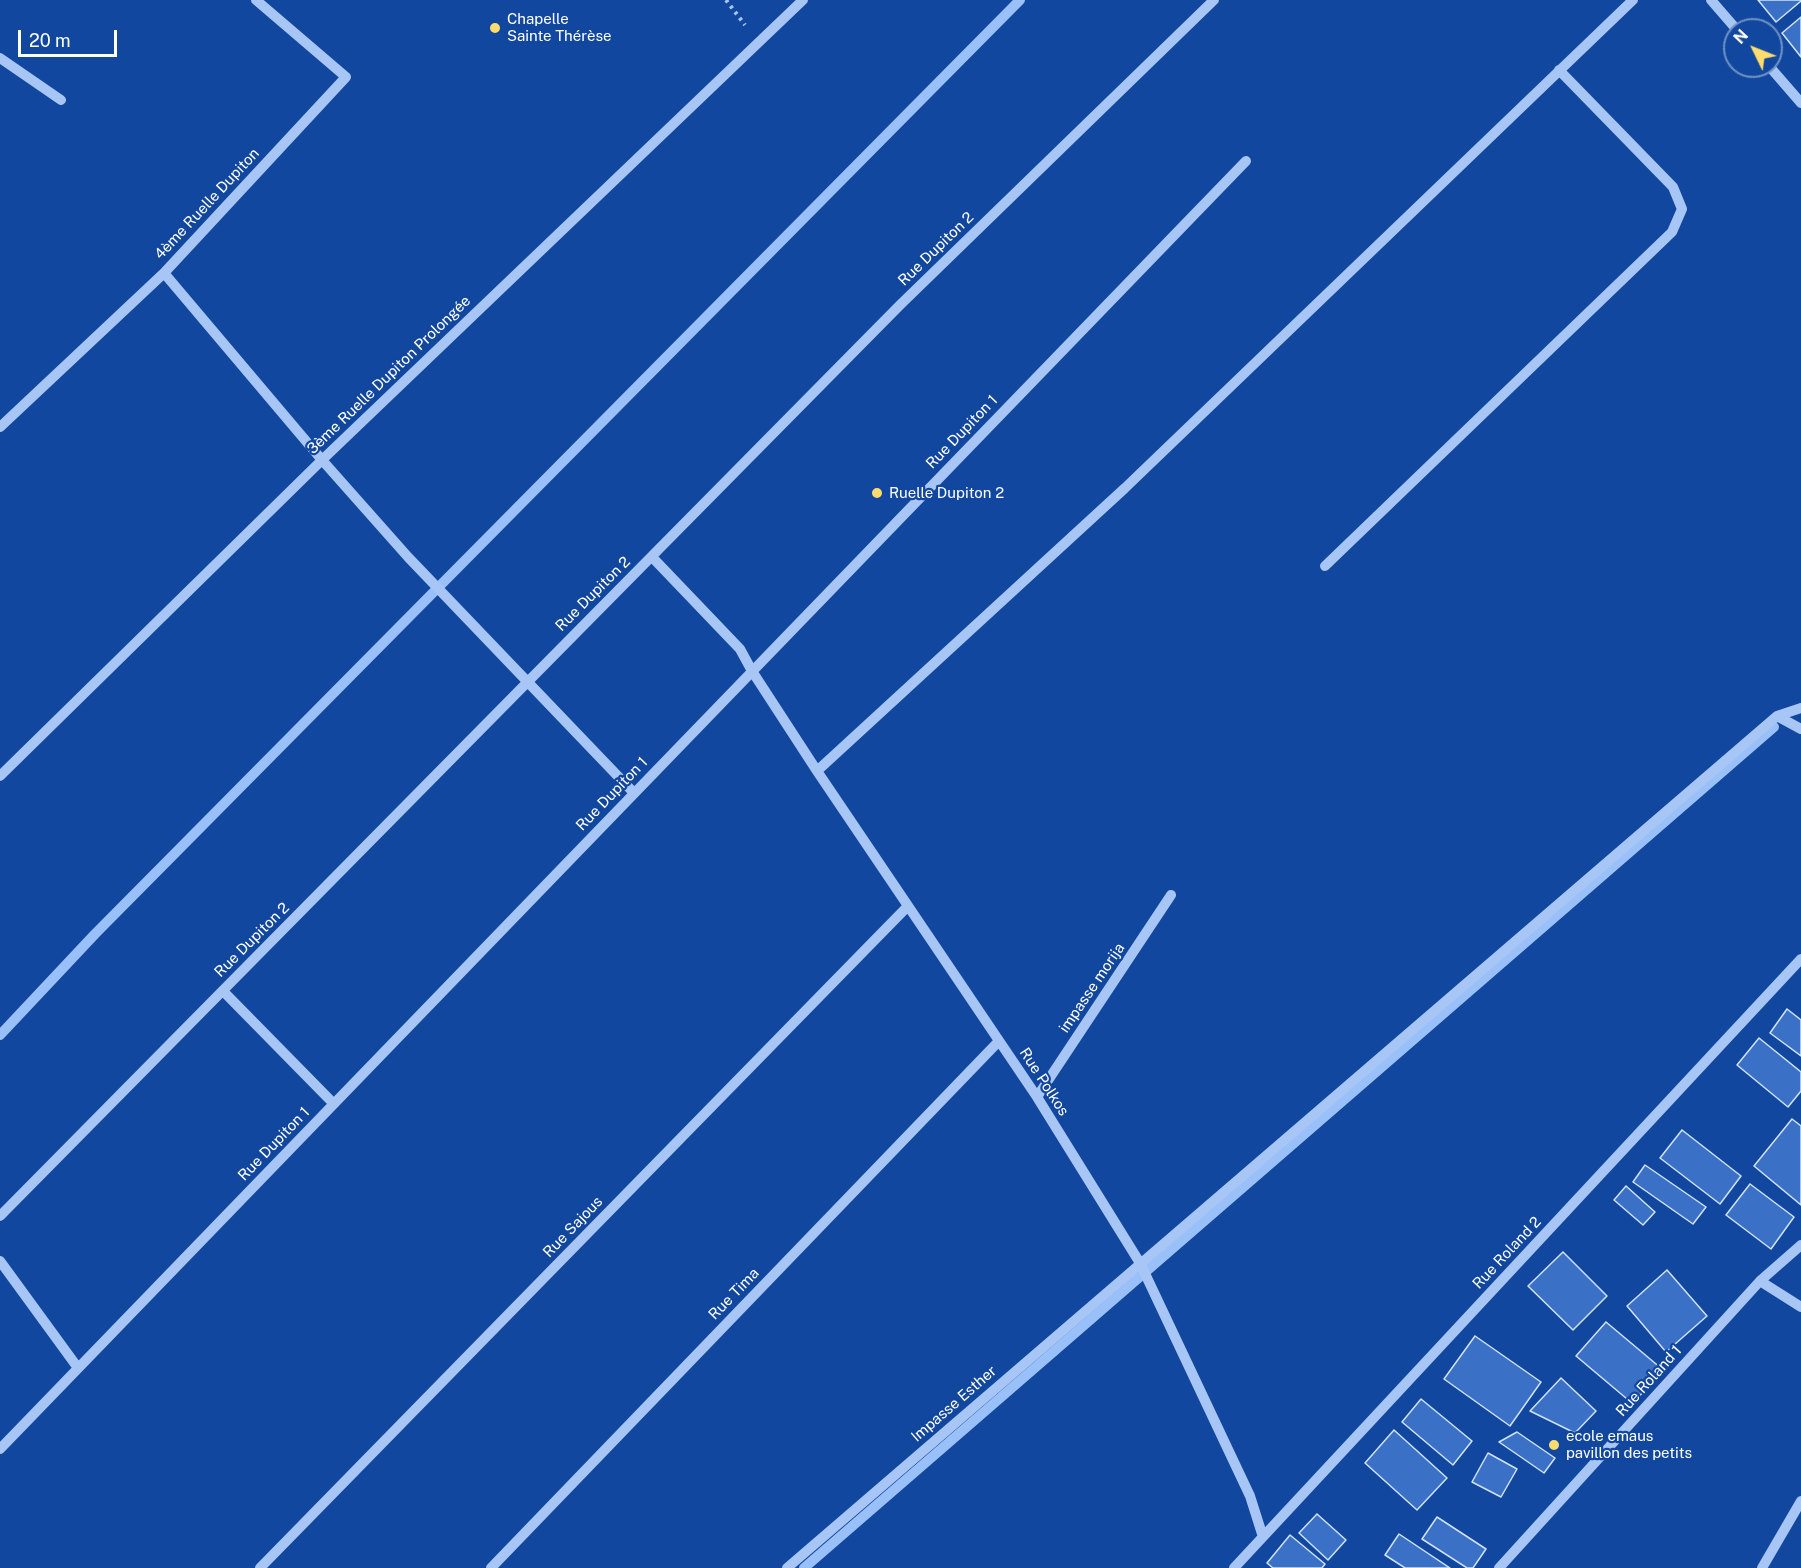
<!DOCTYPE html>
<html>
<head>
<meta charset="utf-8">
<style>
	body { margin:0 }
	#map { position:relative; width:1801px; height:1568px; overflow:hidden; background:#11479e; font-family:"Public Sans",sans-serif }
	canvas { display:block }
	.north { position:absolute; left:1723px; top:18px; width:60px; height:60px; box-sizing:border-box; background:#11479e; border:2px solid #7091c5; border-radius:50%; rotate:313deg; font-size:16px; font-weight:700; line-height:24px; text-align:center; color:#fff }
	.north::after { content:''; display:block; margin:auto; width:21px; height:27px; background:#ffdc6b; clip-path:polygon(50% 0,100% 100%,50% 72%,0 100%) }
	.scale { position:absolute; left:18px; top:30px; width:99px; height:27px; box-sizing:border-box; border:3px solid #fff; border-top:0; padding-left:8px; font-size:18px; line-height:21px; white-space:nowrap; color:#fff; -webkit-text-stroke:4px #11479e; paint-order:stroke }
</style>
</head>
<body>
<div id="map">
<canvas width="1801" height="1568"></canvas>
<div class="north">N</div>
<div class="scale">20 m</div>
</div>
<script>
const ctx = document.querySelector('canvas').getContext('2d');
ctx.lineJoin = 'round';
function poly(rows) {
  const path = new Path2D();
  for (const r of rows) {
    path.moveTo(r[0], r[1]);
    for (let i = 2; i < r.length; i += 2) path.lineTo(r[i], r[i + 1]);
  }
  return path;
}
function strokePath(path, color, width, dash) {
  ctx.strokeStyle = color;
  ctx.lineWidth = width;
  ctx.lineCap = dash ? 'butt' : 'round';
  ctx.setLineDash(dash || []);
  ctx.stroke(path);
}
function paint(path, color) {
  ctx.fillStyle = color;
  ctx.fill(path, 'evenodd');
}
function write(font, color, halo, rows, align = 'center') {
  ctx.font = font + ' "Public Sans",sans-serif';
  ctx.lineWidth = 4.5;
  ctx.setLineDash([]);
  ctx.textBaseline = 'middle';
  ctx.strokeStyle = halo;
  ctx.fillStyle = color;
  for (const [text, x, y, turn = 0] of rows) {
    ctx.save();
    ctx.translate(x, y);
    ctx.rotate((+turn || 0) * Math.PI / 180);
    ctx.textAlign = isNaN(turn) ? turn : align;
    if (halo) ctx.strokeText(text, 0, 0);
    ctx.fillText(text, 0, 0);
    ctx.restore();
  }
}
strokePath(poly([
	[0,1035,95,934,1020,0],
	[804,1568,1774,727]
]), '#99c0f8', 10);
const building = poly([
	[1758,0,1801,0,1801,1,1776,22,1758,0],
	[1801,17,1801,57,1782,33,1801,17],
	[1787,1009,1801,1020,1801,1056,1770,1033,1787,1009],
	[1759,1038,1801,1072,1801,1091,1788,1107,1737,1065,1759,1038],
	[1792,1119,1801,1126,1801,1205,1754,1166,1792,1119],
	[1682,1130,1741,1176,1720,1204,1660,1158,1682,1130],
	[1645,1165,1706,1207,1693,1224,1633,1182,1645,1165],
	[1750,1184,1794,1217,1771,1249,1726,1215,1750,1184],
	[1626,1186,1655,1212,1643,1225,1614,1200,1626,1186],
	[1563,1252,1607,1296,1573,1330,1528,1286,1563,1252],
	[1667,1270,1707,1316,1666,1352,1627,1306,1667,1270],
	[1606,1322,1662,1369,1633,1404,1576,1356,1606,1322],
	[1475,1336,1541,1382,1510,1426,1444,1379,1475,1336],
	[1561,1378,1596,1411,1575,1433,1530,1411,1561,1378],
	[1421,1399,1472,1441,1453,1465,1402,1422,1421,1399],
	[1394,1430,1447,1478,1417,1510,1365,1463,1394,1430],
	[1517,1432,1555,1458,1544,1473,1499,1442,1517,1432],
	[1488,1453,1517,1469,1501,1497,1472,1482,1488,1453],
	[1317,1514,1346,1540,1328,1560,1299,1533,1317,1514],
	[1437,1517,1486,1549,1473,1568,1467,1568,1422,1539,1437,1517],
	[1399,1534,1450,1568,1405,1568,1385,1555,1399,1534],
	[1290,1535,1325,1564,1322,1568,1273,1568,1267,1563,1290,1535]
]);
paint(building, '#3a70c5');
strokePath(building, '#d0e2fe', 1.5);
strokePath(poly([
	[726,0,745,25]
]), '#a7c6f5', 4, [3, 4.5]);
strokePath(poly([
	[1711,0,1737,30],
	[0,58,61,100],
	[1769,66,1801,103],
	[164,273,322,460,408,557,634,793],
	[0,427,164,273,346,77,256,0],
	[652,557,740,649,752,671,817,771,1037,1097,1140,1263,1250,1496,1263,1537],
	[1325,566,1672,232,1682,209,1673,187,1559,70],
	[1777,716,1801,729],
	[817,771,1125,488,1633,0],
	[0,776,322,460,803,0],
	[223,991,334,1104],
	[1037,1097,1171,895],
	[0,1216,900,305,1214,0],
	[0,1261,78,1368],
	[1760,1281,1801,1307],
	[0,1449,1246,161],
	[260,1568,908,906],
	[491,1568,999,1041],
	[787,1568,1777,716,1801,708],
	[1234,1568,1801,959],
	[1499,1568,1760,1281,1801,1245],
	[1762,1568,1801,1501]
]), '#a7c6f5', 10);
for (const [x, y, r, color] of [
	[495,28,6,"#ffdc6b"],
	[877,493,6,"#ffdc6b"],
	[1554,1445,6,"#ffdc6b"]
]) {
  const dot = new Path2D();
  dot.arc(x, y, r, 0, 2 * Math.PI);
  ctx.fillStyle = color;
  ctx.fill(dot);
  strokePath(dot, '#11479e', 2);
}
write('15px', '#fff', '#11479e', [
	["Chapelle",507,19],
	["Sainte Thérèse",507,36],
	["Ruelle Dupiton 2",889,493],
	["ecole emaus",1566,1436],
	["pavillon des petits",1566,1453]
], 'left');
write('15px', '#fff', '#11479e', [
	["4ème Ruelle Dupiton",207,204,-47],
	["Rue Dupiton 2",936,249,-44],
	["3ème Ruelle Dupiton Prolongée",389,375,-44],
	["Rue Dupiton 1",962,432,-46],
	["Rue Dupiton 2",593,594,-45],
	["Rue Dupiton 1",612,794,-46],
	["Rue Dupiton 2",252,940,-45],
	["impasse morija",1092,988,-56],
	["Rue Polkos",1044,1082,57],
	["Rue Dupiton 1",274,1144,-46],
	["Rue Sajous",573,1227,-46],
	["Rue Roland 2",1507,1253,-47],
	["Rue Tima",734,1294,-46],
	["Rue Roland 1",1649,1381,-48],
	["Impasse Esther",954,1404,-41]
]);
</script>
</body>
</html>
